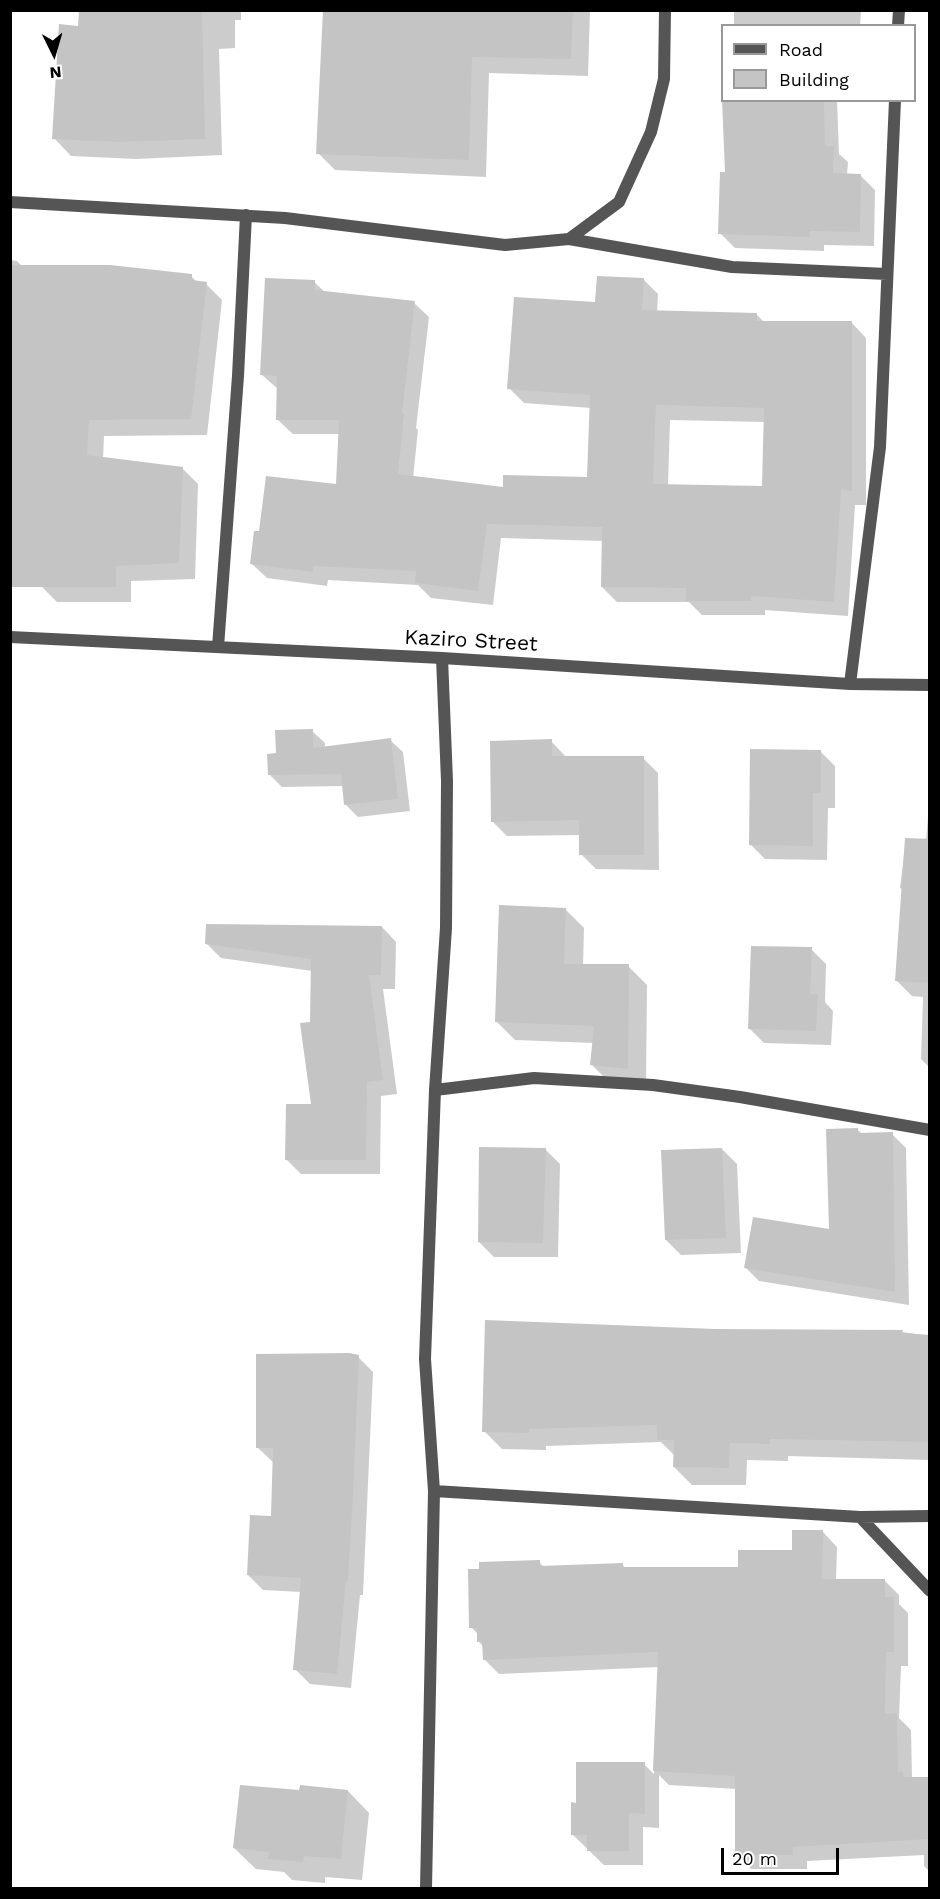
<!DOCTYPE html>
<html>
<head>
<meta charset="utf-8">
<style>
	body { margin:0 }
	#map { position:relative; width:940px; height:1899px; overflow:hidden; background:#fff; font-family:"Work Sans",sans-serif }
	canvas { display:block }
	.frame { position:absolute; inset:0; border:12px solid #000; pointer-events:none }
	.legend { position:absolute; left:721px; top:24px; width:195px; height:78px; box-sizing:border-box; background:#fff; border:2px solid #999; margin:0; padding:8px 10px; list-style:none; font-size:18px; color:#000 }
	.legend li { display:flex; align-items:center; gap:12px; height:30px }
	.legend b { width:30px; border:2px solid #999 }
	.north { position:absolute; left:24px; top:24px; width:60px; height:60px; -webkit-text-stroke:4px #fff; paint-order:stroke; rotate:175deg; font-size:16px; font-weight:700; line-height:24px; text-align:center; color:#000 }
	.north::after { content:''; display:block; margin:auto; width:21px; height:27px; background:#000; clip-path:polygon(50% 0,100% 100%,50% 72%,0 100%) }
	.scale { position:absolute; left:721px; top:1848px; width:118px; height:27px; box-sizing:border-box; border:3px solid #000; border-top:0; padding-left:8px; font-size:18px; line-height:21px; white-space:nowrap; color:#000; -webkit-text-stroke:4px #fff; paint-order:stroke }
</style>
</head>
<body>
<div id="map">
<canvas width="940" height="1899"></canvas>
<div class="frame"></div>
<ul class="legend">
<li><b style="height:8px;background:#555"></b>Road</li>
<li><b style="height:16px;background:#c4c4c4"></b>Building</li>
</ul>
<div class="north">N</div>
<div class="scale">20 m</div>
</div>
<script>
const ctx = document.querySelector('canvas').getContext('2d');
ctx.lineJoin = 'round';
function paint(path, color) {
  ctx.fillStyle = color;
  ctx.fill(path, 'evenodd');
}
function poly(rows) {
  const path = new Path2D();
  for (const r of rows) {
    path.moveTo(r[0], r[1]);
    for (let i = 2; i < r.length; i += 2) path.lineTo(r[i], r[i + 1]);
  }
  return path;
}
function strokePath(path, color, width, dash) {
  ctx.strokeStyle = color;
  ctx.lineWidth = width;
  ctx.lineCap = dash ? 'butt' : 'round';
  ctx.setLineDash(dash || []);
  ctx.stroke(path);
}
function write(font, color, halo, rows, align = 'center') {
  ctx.font = font + ' "Work Sans",sans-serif';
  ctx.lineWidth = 6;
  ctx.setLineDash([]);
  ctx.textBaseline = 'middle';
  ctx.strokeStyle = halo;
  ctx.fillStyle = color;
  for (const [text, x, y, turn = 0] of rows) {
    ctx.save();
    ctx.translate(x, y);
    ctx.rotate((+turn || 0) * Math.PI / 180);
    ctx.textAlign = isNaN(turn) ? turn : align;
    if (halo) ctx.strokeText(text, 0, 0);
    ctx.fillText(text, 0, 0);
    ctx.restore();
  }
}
paint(poly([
	[81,10,241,10,241,20,235,20,235,48,219,49,222,155,136,159,71,156,54,138,80,27],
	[405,10,590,10,588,76,489,73,486,177,335,170,318,153],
	[734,10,860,10,861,11,860,26,734,26],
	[724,100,837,100,839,154,848,162,847,175,860,175,875,190,874,246,824,245,824,251,735,248,720,233,727,173],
	[10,260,17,261,22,266,191,276,198,283,206,284,222,300,207,435,104,436,103,459,182,468,198,484,195,579,131,581,131,602,57,602,41,586,10,370],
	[643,279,658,294,657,312,756,314,764,322,852,323,866,338,866,505,855,505,848,616,765,610,765,615,702,615,689,602,617,602,602,587,603,541,501,538,493,605,431,598,418,585,328,580,327,586,267,578,252,564,261,532,337,486,340,434,293,434,278,420,278,389,262,375,314,282,325,292,414,303,429,317,416,428,418,430,413,478,504,488,588,479,591,408,524,403,509,388,596,304],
	[670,420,765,422,764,487,668,486],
	[312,731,325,743,325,748,390,740,403,752,410,811,358,817,346,805,344,786,282,787,270,775,277,754],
	[551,741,566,757,643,758,658,773,659,870,596,869,581,854,581,835,507,836,492,821],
	[820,751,835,766,835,808,828,808,827,860,765,859,750,844],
	[930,792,930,1068,921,1059,923,997,912,996,897,981,903,890,900,888,906,839,926,841],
	[565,909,584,928,583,966,628,966,647,985,646,1087,611,1084,592,1065,594,1043,515,1040,496,1021],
	[382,927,396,942,395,989,383,989,397,1094,381,1096,380,1174,301,1174,287,1160,313,1105,312,971,221,958,206,943],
	[811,949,826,964,825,1002,833,1011,831,1045,764,1043,749,1028],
	[858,1130,862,1134,892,1134,906,1148,909,1305,759,1281,745,1267,830,1231],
	[545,1149,560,1164,558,1257,494,1257,479,1242],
	[722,1149,737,1164,741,1253,681,1255,666,1240],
	[715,1331,902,1332,930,1336,930,1460,788,1456,788,1461,747,1460,746,1485,692,1485,674,1467,675,1456,661,1442,546,1446,546,1450,502,1449,484,1431],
	[358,1357,373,1372,363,1595,360,1595,351,1688,310,1684,295,1669,301,1592,263,1590,248,1575,273,1517,274,1463,258,1448],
	[823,1532,837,1547,836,1580,884,1580,899,1595,899,1604,908,1613,908,1666,901,1666,899,1718,911,1730,912,1779,930,1778,930,1872,924,1866,924,1855,807,1861,807,1869,751,1869,736,1854,737,1789,669,1785,659,1775,659,1828,643,1827,643,1865,604,1865,572,1834,577,1804,644,1764,654,1774,659,1667,499,1674,484,1659,484,1647,478,1641,478,1634,471,1627,539,1562,544,1567,622,1564,626,1569,739,1568,793,1551],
	[348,1791,369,1813,362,1880,325,1877,325,1883,292,1880,284,1872,256,1869,234,1848,301,1792]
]), '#0003');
paint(poly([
	[79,10,202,10,205,139,118,142,52,139,59,24,78,26],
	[323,10,573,10,571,59,472,57,469,160,316,154],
	[722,100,824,100,825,146,834,146,833,173,861,174,860,232,810,231,810,237,718,234,720,172,725,172],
	[10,265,110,265,192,274,192,280,207,282,191,419,89,420,87,455,183,467,179,563,116,566,116,587,10,587],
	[597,276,644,278,642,310,757,313,757,321,852,321,852,491,841,490,834,602,751,596,751,601,686,601,686,588,601,587,602,527,487,524,478,591,415,583,416,571,313,566,313,572,250,564,254,531,259,531,266,476,336,484,339,420,276,420,277,376,260,375,265,278,315,280,315,290,415,301,402,413,404,414,398,474,503,487,503,475,587,477,590,395,507,389,514,297,595,302],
	[656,405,764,408,762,486,653,484],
	[313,729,313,748,391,738,398,799,344,805,341,774,268,775,267,754,276,753,275,730],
	[552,739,552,756,644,756,644,855,579,855,579,820,491,822,490,741],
	[750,749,821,750,821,793,813,793,813,846,749,845],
	[905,838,930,839,930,983,895,981],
	[499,905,566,908,564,964,629,964,628,1069,590,1065,594,1026,495,1022],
	[206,924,382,926,381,975,369,975,383,1080,367,1082,366,1160,285,1160,286,1104,311,1104,300,1023,310,1022,311,959,205,944],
	[751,946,812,947,810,994,818,994,816,1031,748,1029],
	[858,1128,858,1133,893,1132,895,1292,744,1268,753,1217,829,1229,826,1129],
	[479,1147,546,1148,543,1243,478,1242],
	[722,1148,726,1238,665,1240,661,1150],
	[485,1320,715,1329,903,1330,902,1333,930,1335,930,1442,770,1439,770,1444,730,1443,729,1468,673,1467,674,1440,657,1440,657,1425,529,1429,529,1433,482,1432],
	[349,1353,359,1355,353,1495,348,1581,346,1581,337,1674,293,1670,301,1578,247,1575,250,1515,271,1516,273,1448,256,1448,256,1354],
	[792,1530,823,1530,822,1579,885,1579,885,1597,894,1597,894,1652,886,1652,885,1714,897,1713,898,1772,902,1771,903,1777,930,1777,930,1839,793,1847,793,1855,735,1855,735,1776,653,1771,658,1652,483,1660,482,1641,477,1642,477,1628,469,1628,468,1569,479,1569,479,1562,540,1560,540,1566,623,1563,623,1567,738,1567,738,1550,792,1550],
	[576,1762,645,1762,645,1814,629,1813,629,1851,587,1851,587,1835,571,1835,571,1802,576,1803],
	[240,1785,299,1790,300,1785,348,1790,341,1859,304,1856,303,1862,268,1859,269,1852,233,1848]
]), '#c4c4c4');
strokePath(poly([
	[898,26,899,10],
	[10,202,285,218,505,245,569,239,619,202,651,132,664,79,665,10],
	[569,239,732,267,887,274],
	[10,637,442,658,850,684,930,685],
	[218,647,238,376,246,215],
	[850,684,880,447,895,100],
	[435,1090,534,1078,653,1085,740,1097,930,1130],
	[434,1491,860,1517,930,1516],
	[860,1517,930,1591],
	[426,1888,434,1491,425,1359,435,1090,446,928,447,781,442,658]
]), '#555', 12);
write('21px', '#000', '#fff', [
	["Kaziro Street",471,641,3]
]);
</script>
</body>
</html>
